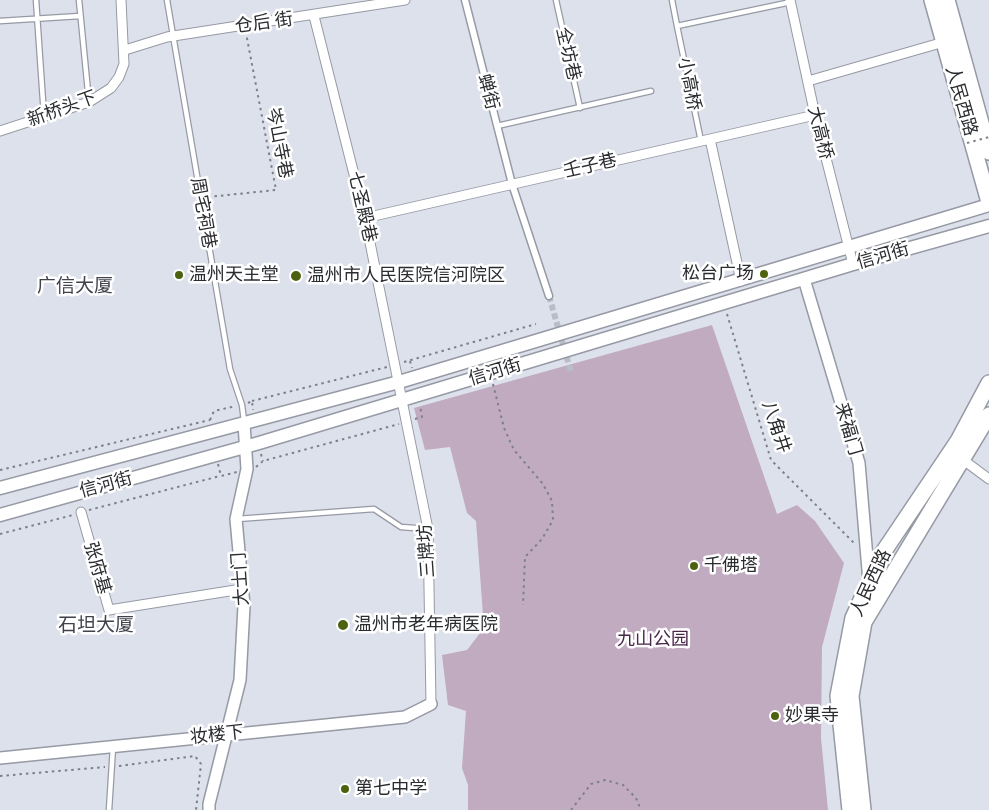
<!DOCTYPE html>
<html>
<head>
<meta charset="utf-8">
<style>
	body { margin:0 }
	canvas { display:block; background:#dde1ec }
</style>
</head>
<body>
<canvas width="989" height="810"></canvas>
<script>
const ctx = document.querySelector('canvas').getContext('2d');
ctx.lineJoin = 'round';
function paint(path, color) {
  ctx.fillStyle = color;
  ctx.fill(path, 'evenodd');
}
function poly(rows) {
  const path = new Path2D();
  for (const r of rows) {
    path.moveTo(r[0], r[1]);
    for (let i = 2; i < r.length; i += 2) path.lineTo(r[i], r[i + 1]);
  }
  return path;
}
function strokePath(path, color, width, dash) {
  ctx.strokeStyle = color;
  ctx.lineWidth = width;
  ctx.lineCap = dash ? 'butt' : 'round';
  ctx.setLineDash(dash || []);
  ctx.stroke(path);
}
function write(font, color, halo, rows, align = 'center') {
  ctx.font = font + ' Figtree,"Noto Sans SC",sans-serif';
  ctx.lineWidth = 5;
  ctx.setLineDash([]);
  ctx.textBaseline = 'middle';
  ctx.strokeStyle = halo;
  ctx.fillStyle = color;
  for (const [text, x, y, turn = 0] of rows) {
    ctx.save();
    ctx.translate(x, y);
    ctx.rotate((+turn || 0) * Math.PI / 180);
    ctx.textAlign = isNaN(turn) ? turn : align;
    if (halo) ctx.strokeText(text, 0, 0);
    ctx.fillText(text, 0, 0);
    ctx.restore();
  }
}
paint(poly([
	[712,325,777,514,797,505,815,521,844,563,822,647,821,738,828,810,468,810,468,785,462,768,466,711,448,705,442,655,467,650,484,628,476,521,467,513,450,447,425,450,414,408]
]), '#c1abc1');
strokePath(poly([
	[549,296,571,372]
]), '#b9bdc6', 6, [6, 3]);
const service = poly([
	[36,0,44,116],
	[79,0,89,102],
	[167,0,230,369,242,405,244,421],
	[556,0,580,108],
	[672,0,677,26],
	[0,21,80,16],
	[497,126,651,91],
	[701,141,677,26,791,2],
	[237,519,374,509,401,527,428,529],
	[109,810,113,747]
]);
const pedestrian = poly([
	[465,0,512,184,549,296]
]);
const minor = poly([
	[790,0,815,115,853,264],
	[314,16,365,218,428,529,431,704],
	[125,50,167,37,405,0],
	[808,81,944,42],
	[0,131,89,102,111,88,119,77,124,64,121,0],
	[710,139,741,281],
	[365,218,815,115],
	[962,459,989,479],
	[81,512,109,610,242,589]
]);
const tertiary = poly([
	[804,279,859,463,869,582],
	[0,758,405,717,431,704],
	[209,810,209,804,240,680,244,606,236,519,247,469,244,424]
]);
const secondary = poly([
	[0,488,399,382,989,205],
	[0,515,259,443,853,264,989,226]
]);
const trunk = poly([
	[932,0,989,202],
	[947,0,989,152],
	[850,810,838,696,853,618,882,554,958,441,989,383],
	[863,810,851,696,864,622,989,415]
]);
strokePath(service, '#969aa5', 7);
strokePath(pedestrian, '#969aa5', 9);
strokePath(minor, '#969aa5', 11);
strokePath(tertiary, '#969aa5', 14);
strokePath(secondary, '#969aa5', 15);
strokePath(trunk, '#969aa5', 18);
strokePath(poly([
	[208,197,276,190,246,33],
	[727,314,771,460,856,545],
	[410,361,412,368],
	[404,362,536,324],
	[493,384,504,428,514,450,543,484,552,501,553,520,542,539,525,557,523,605],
	[252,401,387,367],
	[248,403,252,401,253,410],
	[415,419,422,417,420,405],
	[210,420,214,411,236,406],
	[261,454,263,461],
	[218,464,221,476,237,472],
	[256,467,263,461,399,424],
	[0,470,210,420],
	[89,510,220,476],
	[0,534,73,515],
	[119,766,195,756,201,764,196,810],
	[0,776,105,767],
	[571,810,591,784,605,780,623,785,636,798,641,810]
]), '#7d8087', 2, [2.5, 4]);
strokePath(service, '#fff', 4.5);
strokePath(pedestrian, '#fff', 6);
strokePath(minor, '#fff', 9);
strokePath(tertiary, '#fff', 11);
strokePath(secondary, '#fff', 12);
strokePath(trunk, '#fff', 15);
strokePath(poly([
	[967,143,989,137]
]), '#7d8087', 2, [2.5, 4]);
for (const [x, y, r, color] of [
	[764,274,5,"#4c620e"],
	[179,275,5,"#4c620e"],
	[296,276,6,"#4c620e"],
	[694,566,5,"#4c620e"],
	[343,625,6,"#4c620e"],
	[775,716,5,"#4c620e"],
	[345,789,5,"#4c620e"]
]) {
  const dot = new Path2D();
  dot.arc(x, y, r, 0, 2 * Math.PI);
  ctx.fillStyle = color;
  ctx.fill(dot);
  strokePath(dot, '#fff', 2);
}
write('18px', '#2a2c30', '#fff', [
	["仓后 街",264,23,-8],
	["全坊巷",568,54,77],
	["小高桥",689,84,79],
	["蝉街",488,92,76],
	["人民西路",961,101,74],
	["新桥头下",62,109,-20],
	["大高桥",820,133,76],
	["岑山寺巷",279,143,79],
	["壬子巷",590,166,-13],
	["七圣殿巷",362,207,77],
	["周宅祠巷",203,213,80],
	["信河街",883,256,-16],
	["信河街",495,372,-17],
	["八角井",776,427,71],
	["来福门",848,429,74],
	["信河街",106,485,-15],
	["三牌坊",427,551,-94],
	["张府基",97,568,74],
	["大士门",241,579,-94],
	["人民西路",871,583,-65],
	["妆楼下",217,735,-6]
]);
write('18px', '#2a2c30', '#fff', [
	["松台广场",754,274,"right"],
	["温州天主堂",189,275],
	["温州市人民医院信河院区",307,276],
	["千佛塔",704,566],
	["温州市老年病医院",354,625],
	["妙果寺",785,716],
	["第七中学",355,789]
], 'left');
write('18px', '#4a274a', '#fff', [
	["九山公园",653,640]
]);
write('19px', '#40434c', '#fff', [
	["广信大厦",75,286],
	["石坦大厦",96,625]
]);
</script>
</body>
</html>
